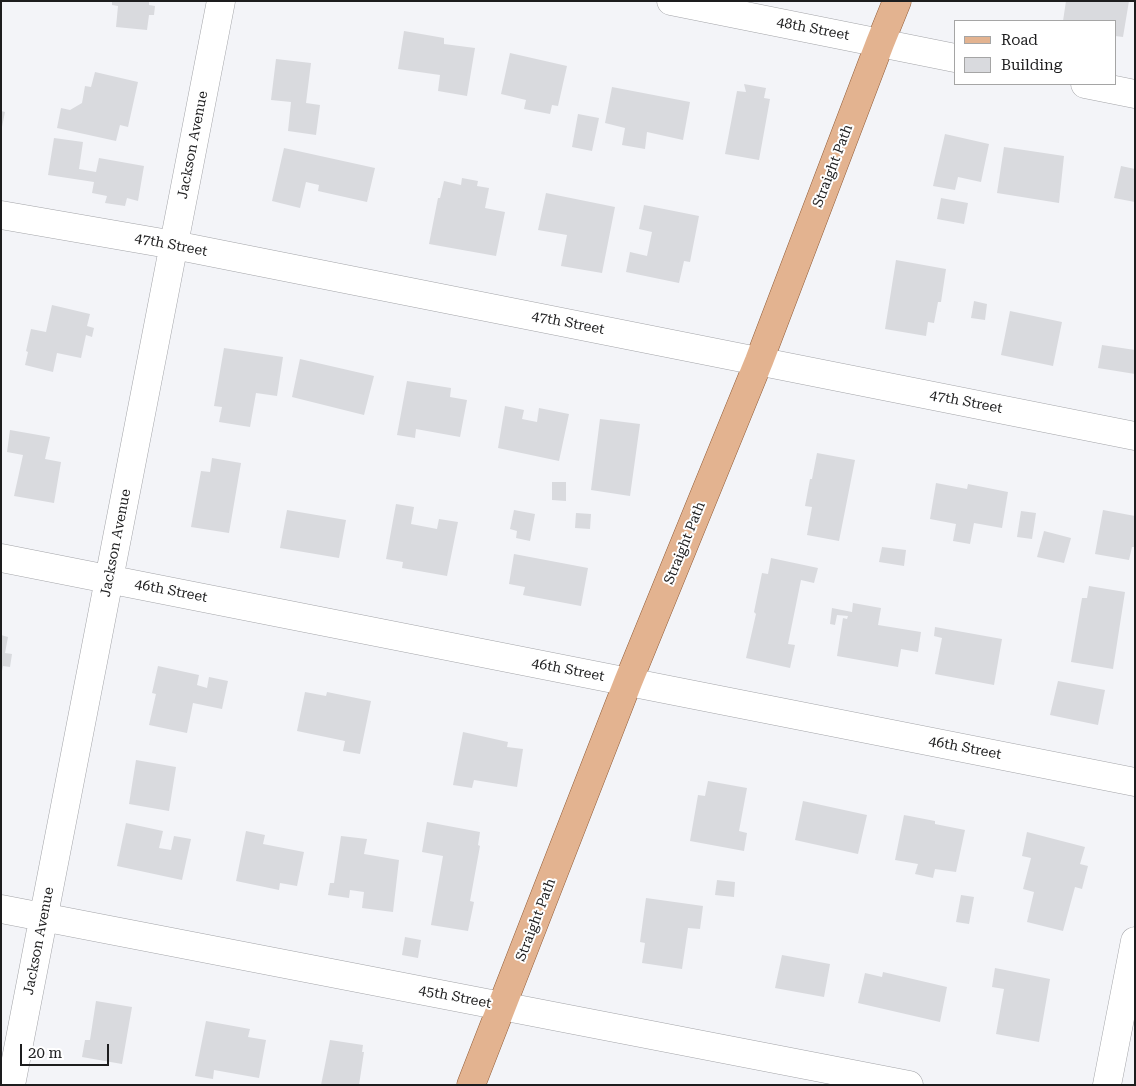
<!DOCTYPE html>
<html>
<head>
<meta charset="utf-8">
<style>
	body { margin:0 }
	#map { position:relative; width:1136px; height:1086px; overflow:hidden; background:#f3f4f8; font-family:"Roboto Serif",serif }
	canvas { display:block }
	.frame { position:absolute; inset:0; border:2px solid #1d1d1e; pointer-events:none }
	.legend { position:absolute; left:954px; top:20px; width:162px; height:65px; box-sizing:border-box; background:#fff; border:1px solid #a5a5a5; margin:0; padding:6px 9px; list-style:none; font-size:15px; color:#1d1d1e }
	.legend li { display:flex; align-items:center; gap:10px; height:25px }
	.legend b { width:25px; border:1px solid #a5a5a5 }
	.scale { position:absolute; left:20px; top:1044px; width:89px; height:22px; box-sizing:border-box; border:2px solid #1d1d1e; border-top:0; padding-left:6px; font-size:15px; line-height:18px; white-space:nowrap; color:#1d1d1e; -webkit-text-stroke:4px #fff; paint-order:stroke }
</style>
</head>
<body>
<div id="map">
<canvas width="1136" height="1086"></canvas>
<div class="frame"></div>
<ul class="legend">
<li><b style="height:6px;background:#e3b390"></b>Road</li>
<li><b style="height:14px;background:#d9dade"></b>Building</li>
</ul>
<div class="scale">20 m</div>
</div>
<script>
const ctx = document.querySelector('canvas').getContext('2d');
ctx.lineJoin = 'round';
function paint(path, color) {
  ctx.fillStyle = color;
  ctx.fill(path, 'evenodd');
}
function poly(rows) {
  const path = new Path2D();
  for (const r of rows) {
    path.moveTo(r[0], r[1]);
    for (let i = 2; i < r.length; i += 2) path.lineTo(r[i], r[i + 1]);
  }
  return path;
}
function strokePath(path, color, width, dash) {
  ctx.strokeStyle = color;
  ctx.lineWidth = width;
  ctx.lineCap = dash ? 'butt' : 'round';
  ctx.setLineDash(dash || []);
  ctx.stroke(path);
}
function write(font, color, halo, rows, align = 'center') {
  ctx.font = font + ' "Roboto Serif",serif';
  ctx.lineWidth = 4;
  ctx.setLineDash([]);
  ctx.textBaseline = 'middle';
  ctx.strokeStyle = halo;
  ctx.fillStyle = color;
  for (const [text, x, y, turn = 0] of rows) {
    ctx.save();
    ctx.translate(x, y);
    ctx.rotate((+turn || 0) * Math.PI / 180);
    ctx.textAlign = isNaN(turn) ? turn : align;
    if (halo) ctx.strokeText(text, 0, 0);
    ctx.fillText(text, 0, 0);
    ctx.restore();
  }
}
paint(poly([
	[112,1,149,1,149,5,155,6,154,15,149,15,147,30,116,27,118,6,112,5],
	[1066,1,1129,1,1123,37,1115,36,1115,21,1063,21],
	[404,31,444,38,444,44,475,48,467,96,438,91,440,75,398,69],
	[510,53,567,66,558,106,552,105,550,114,524,109,526,100,501,94],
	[276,59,311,63,306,103,320,105,316,135,288,131,291,102,271,100],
	[95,72,138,82,128,127,120,125,116,141,57,128,61,108,70,110,82,103,85,86,91,87],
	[744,84,766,88,764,98,770,99,759,160,725,154,737,91,746,92],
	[612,87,690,102,683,140,647,132,645,149,622,145,625,128,605,123],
	[1,111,5,112,2,127,1,127],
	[578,114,599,118,592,151,572,147],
	[945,134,989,144,981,182,958,177,955,190,933,186],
	[54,138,83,142,79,169,96,172,99,158,144,166,138,201,127,198,125,206,105,203,107,196,92,193,94,182,48,175],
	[1004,147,1064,156,1059,203,997,193],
	[284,148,375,168,367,202,318,191,319,185,306,182,300,208,272,201],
	[1121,166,1135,169,1135,202,1114,198],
	[462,178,478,181,477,186,489,188,485,208,505,212,496,256,429,244,438,198,440,198,444,181,461,185],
	[546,193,615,207,602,273,561,266,567,235,538,230],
	[941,198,968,203,964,224,937,219],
	[644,205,699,216,690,262,684,261,679,283,626,272,630,252,647,256,652,232,639,229],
	[896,260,946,269,941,302,938,302,934,323,928,322,926,336,885,329],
	[974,301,987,304,985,320,971,318],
	[52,305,90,314,87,326,94,328,92,337,86,335,81,358,57,353,53,372,25,365,28,352,26,351,31,329,46,332],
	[1010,311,1062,322,1053,366,1001,355],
	[1102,345,1135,350,1135,374,1098,368],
	[224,348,283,357,277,396,256,393,250,427,219,422,222,407,214,406],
	[300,359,374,376,364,415,292,397],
	[407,381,451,388,450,397,467,400,460,437,416,429,415,438,397,435],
	[505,406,524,410,522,419,537,422,539,408,569,414,559,461,498,448],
	[600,419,640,424,630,496,591,490],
	[10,430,50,437,45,459,61,462,54,503,14,496,23,455,7,452],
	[817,453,855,460,839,541,807,535,812,507,805,506,810,479,812,479],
	[212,458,241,463,229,533,191,527,201,471,210,472],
	[552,482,566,482,566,501,552,500],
	[936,483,967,489,968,484,1008,492,1002,528,974,523,970,544,953,541,956,524,930,519],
	[396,504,414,507,411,524,437,529,439,519,458,522,447,576,402,568,403,562,386,559],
	[287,510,346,520,339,558,280,548],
	[514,510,535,514,530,541,516,538,517,531,510,529],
	[1103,510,1135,516,1135,547,1132,547,1129,560,1095,554],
	[1021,511,1036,513,1032,539,1017,537],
	[576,513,591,514,590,529,575,528],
	[1044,531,1071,538,1064,563,1037,557],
	[882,547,906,550,904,566,879,562],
	[514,554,588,568,581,606,523,595,525,587,509,584],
	[771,558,818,568,814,583,801,580,788,644,795,645,790,668,746,658,756,614,754,612,762,573,768,574],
	[1089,586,1125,592,1113,669,1071,662,1082,598,1087,598],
	[853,603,881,608,878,625,921,632,918,652,901,649,898,667,837,656,843,618,847,619,848,616,837,615,835,625,830,624,832,608,852,612],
	[935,627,1002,639,994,685,935,674,942,638,934,636],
	[1,635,8,637,5,653,12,654,10,667,3,666,2,671],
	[158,666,199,675,197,685,207,688,209,677,228,681,222,709,193,703,187,733,149,725,156,694,152,693],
	[1058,681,1105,690,1098,725,1050,715],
	[305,692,326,696,327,692,371,701,360,754,343,751,345,741,297,731],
	[463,732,508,742,507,747,523,749,517,787,474,780,472,788,453,785],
	[136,760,176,767,169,811,129,804],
	[708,781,747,788,739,831,747,833,744,851,690,841,698,795,705,796],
	[803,801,867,815,858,854,795,840],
	[904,815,935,821,935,824,965,830,956,872,935,869,933,878,915,874,918,864,895,860],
	[427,822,480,832,478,845,480,846,470,901,474,902,468,931,431,925,443,856,422,852],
	[126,823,163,831,159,848,171,850,174,836,191,839,182,880,117,866],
	[246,831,265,835,263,844,304,852,297,886,280,883,279,890,236,881],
	[1027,832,1085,847,1080,864,1088,866,1082,889,1075,887,1063,931,1027,922,1034,892,1023,889,1031,858,1022,856],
	[341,836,367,839,364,854,399,860,393,912,362,908,364,892,350,890,349,898,328,895,330,883,334,883],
	[717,880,735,882,734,897,715,895],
	[961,895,974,897,969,924,956,922],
	[646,898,703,906,700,929,688,928,682,969,642,963,645,943,640,942],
	[405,937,421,940,418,958,402,955],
	[782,955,830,964,824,997,775,988],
	[995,968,1050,979,1039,1042,996,1034,1004,989,992,987],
	[883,972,947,987,940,1022,858,1003,865,973,882,977],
	[96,1001,132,1007,122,1064,82,1057,85,1040,90,1040],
	[206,1021,250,1029,248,1037,266,1040,259,1078,214,1070,213,1079,195,1076],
	[330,1040,363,1045,362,1052,364,1052,359,1085,321,1085]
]), '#d9dade');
const minor = poly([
	[671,1,955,58],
	[1085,84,1135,94],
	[1,215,174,245,1135,436],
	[1,558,1135,782],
	[1,909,909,1085],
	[11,1085,221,1],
	[1107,1085,1135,941]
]);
const major = poly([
	[471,1085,628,682,759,361,880,43,897,1]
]);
strokePath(minor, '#a3a4a8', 29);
strokePath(major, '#925d38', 29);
strokePath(minor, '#fff', 28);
strokePath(major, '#e3b390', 28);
write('14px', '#1d1d1e', '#fff', [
	["48th Street",813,29,11],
	["Jackson Avenue",193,145,-79],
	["Straight Path",833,166,-69],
	["47th Street",171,245,11],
	["47th Street",568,323,11],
	["47th Street",966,402,11],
	["Jackson Avenue",116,543,-79],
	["Straight Path",685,543,-68],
	["46th Street",171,591,11],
	["46th Street",568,670,11],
	["46th Street",965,748,11],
	["Straight Path",536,920,-69],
	["Jackson Avenue",39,941,-79],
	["45th Street",455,997,11]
]);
</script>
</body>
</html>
